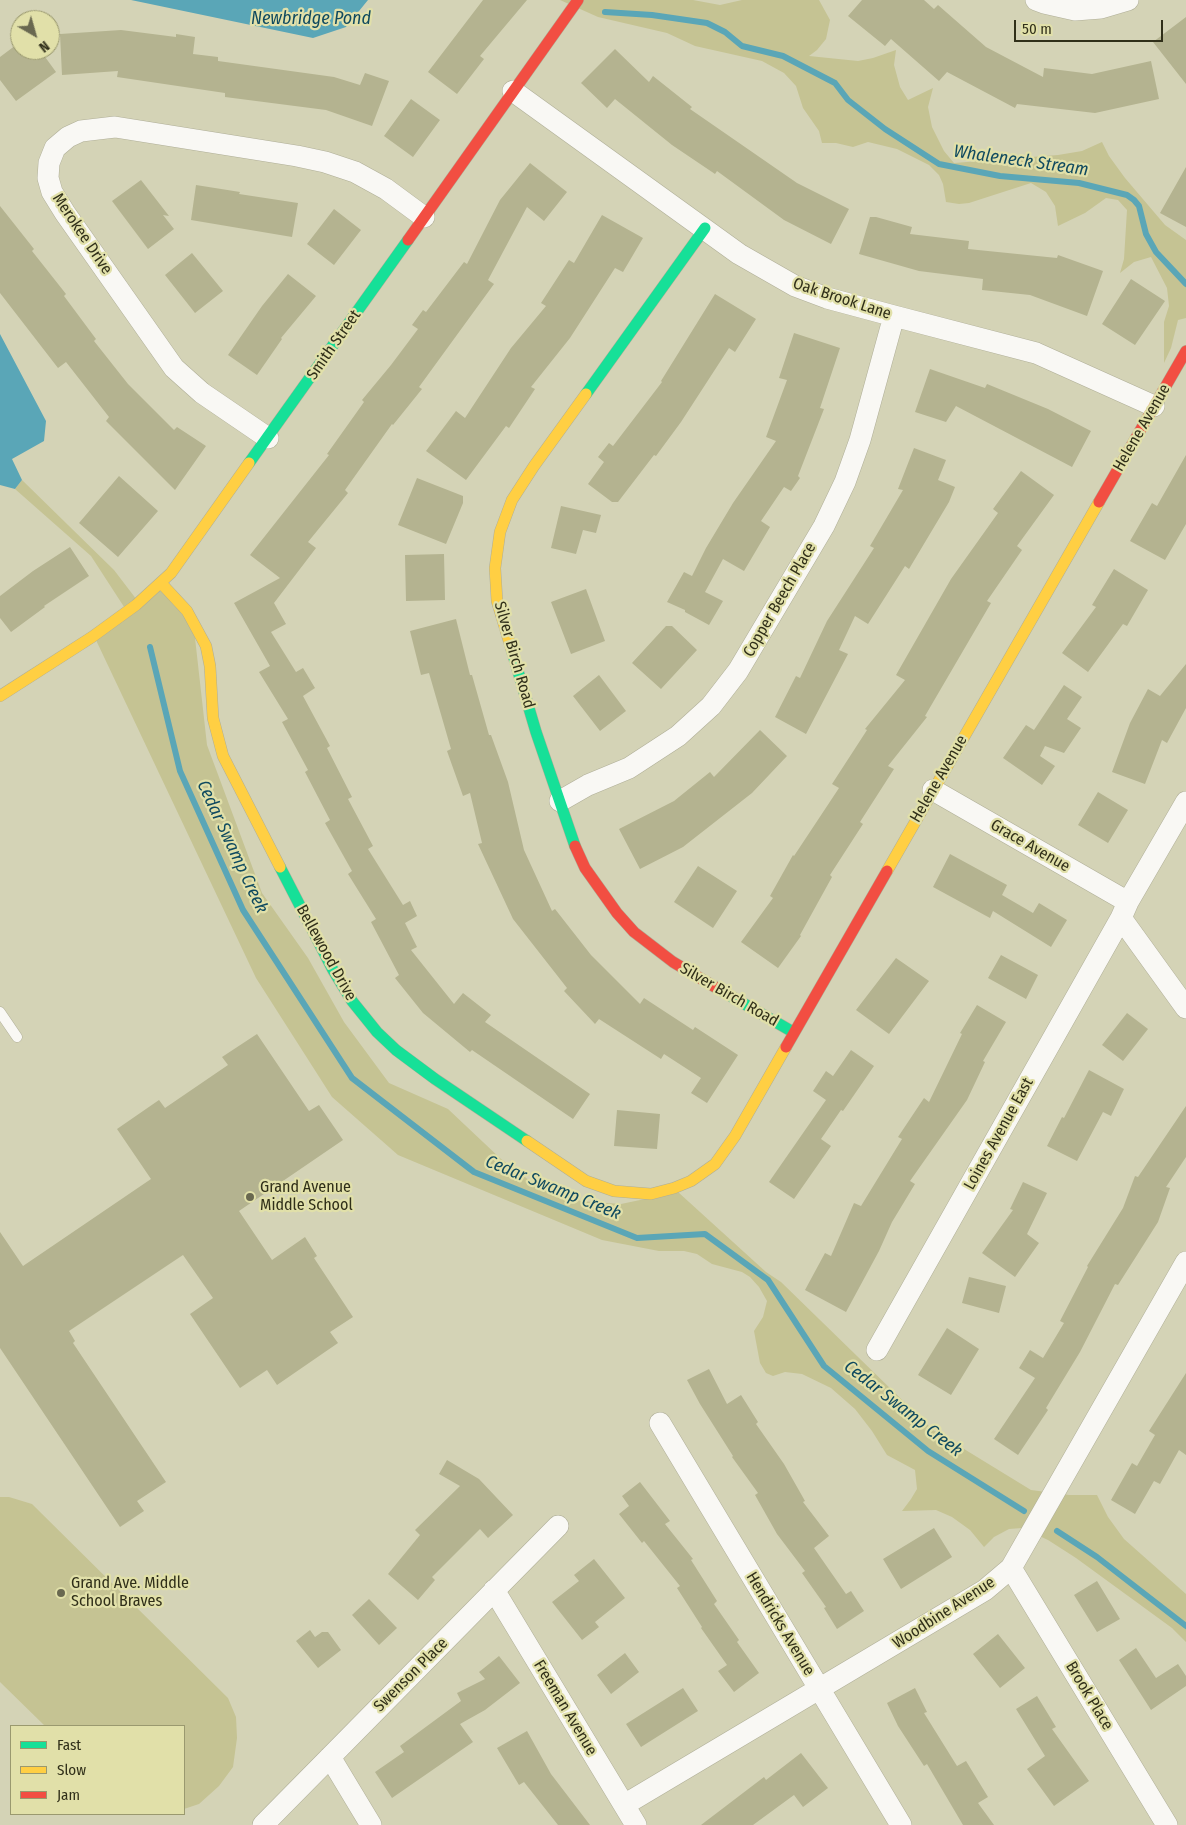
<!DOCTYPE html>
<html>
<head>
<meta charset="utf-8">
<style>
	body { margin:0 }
	#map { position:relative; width:1186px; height:1825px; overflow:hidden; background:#d4d3b6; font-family:"Fira Sans Condensed",sans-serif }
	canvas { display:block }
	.legend { position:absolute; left:10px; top:1725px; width:175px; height:90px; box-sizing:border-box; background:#e1e0a9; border:1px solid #9a996f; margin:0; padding:6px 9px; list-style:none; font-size:15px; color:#302f19 }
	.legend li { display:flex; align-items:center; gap:10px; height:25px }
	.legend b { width:25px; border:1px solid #9a996f }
	.north { position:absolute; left:10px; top:10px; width:50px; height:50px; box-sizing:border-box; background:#e1e0a9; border:1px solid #9a996f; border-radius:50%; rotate:142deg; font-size:14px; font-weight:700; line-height:20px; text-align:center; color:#302f19 }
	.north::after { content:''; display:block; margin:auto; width:18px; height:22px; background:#696850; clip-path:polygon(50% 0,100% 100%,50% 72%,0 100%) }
	.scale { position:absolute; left:1014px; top:20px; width:149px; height:22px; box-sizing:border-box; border:2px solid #302f19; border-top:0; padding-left:6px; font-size:15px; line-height:18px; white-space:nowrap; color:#302f19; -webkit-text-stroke:4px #e1e0a9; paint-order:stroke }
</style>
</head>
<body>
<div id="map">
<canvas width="1186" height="1825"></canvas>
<ul class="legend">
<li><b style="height:6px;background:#16e098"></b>Fast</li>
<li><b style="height:6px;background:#ffcf43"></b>Slow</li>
<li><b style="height:6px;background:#f24e42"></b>Jam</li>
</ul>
<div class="north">N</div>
<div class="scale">50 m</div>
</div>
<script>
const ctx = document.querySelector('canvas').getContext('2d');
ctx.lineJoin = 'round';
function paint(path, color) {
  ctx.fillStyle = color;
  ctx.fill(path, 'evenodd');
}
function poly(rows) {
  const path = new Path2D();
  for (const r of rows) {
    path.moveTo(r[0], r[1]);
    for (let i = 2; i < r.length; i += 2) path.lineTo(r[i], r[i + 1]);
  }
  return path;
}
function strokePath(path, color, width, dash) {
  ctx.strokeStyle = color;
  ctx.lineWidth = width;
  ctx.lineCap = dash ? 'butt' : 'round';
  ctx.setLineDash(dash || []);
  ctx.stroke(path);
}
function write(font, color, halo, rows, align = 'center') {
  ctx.font = font + ' "Fira Sans Condensed",sans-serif';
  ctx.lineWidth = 4.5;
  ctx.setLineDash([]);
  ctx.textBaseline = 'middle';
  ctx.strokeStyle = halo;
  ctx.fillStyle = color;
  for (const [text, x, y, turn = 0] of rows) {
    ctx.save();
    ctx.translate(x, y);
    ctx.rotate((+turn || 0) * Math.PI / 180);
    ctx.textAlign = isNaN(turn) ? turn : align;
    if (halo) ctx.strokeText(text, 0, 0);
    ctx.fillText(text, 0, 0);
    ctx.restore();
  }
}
paint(poly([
	[560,0,693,0,720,5,742,0,819,0,830,20,826,39,817,50,809,56,858,61,873,58,896,50,894,65,900,87,908,100,933,88,928,107,932,127,944,151,954,163,1058,155,1082,151,1102,142,1109,156,1125,178,1165,225,1186,240,1186,318,1178,320,1171,348,1164,363,1164,322,1169,306,1167,288,1151,257,1134,262,1120,273,1124,259,1127,210,1118,200,1106,198,1085,213,1058,226,1055,206,1046,192,1031,183,969,203,959,204,946,202,943,184,939,175,929,165,897,149,868,142,853,147,836,143,822,143,819,131,803,108,796,86,784,73,762,61,695,46,667,33,598,17],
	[22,480,114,570,140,604,161,587,194,629,207,745,262,893,308,958,344,1022,389,1083,448,1109,501,1159,542,1190,581,1201,621,1204,678,1192,766,1272,781,1282,933,1430,1031,1490,1069,1495,1097,1495,1108,1517,1124,1539,1186,1594,1186,1642,1172,1628,1076,1558,1048,1540,1022,1528,1009,1529,994,1537,984,1547,970,1530,952,1517,936,1510,902,1511,911,1499,917,1489,915,1470,887,1455,872,1431,855,1409,831,1388,802,1374,785,1372,773,1376,766,1373,760,1363,754,1331,763,1317,767,1301,759,1287,750,1277,742,1272,712,1264,697,1254,684,1251,659,1251,602,1240,398,1155,332,1097,256,978,95,638,128,613,91,556,15,489],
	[0,1497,9,1497,32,1504,228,1698,236,1717,237,1738,233,1767,219,1786,199,1804,184,1809,184,1726,45,1726,0,1682]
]), '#c5c393');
paint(poly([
	[131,0,368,0,346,27,313,38],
	[0,334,46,421,44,441,12,459,22,480,15,489,0,485]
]), '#5aa6b7');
strokePath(poly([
	[605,12,652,15,707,23,725,32,742,46,783,56,835,83,848,100,885,129,939,164,1000,176,1079,183,1127,195,1134,200,1139,206,1146,234,1156,252,1186,284],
	[150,647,180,771,243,910,352,1078,474,1172,637,1238,705,1234,768,1280,824,1366,928,1451,1024,1511],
	[1057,1531,1097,1557,1186,1626]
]), '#5aa6b7', 6);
paint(poly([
	[483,0,527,0,480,56,484,59,457,94,428,72],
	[862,0,924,0,934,9,938,5,986,47,1043,77,1044,68,1092,74,1151,61,1159,99,1095,113,1017,104,1015,108,947,72,939,81,891,39,885,46,848,16],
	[1186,17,1186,84,1153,42],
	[121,30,176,37,176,34,195,37,193,54,218,57,218,61,334,77,360,85,365,73,389,81,372,126,326,110,225,97,225,93,117,77,118,71,62,75,60,34],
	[20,42,20,50,40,50,56,72,16,101,0,80,0,57],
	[615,49,649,82,653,76,692,107,690,109,797,183,849,209,831,244,784,220,717,171,715,174,672,145,615,99,607,108,581,83],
	[411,99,440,120,413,157,384,136],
	[530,163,567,192,544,221,527,207,488,280,494,284,419,387,422,389,393,425,392,424,345,490,348,493,308,542,316,548,274,603,286,624,271,632,296,672,303,668,315,688,303,696,330,746,327,748,352,797,348,799,373,846,368,849,403,905,410,901,417,916,405,923,417,947,411,950,454,1004,463,993,491,1015,485,1022,590,1094,573,1119,472,1050,470,1052,423,1013,395,978,399,975,371,922,376,919,348,874,352,871,325,823,330,820,305,772,308,770,282,722,288,719,259,672,270,666,234,603,280,578,250,555,329,455,327,454,364,402,362,400,391,365,418,329,412,325,423,310,426,312,464,262,467,264,500,200],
	[1186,167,1186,227,1160,213],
	[141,180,169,216,163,215,174,229,148,249,112,201],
	[196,185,240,192,239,194,298,203,292,237,191,220],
	[0,206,34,249,32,251,66,294,64,296,96,339,94,341,128,384,174,430,177,427,206,446,175,490,106,421,109,417,66,362,58,368,0,293],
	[334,209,361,230,334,265,307,244],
	[602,215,643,238,623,272,615,268,570,338,531,387,535,389,509,428,506,426,466,480,426,451,456,411,465,418,511,348,546,306,541,303,569,260,574,263],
	[870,217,876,217,912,227,910,234,969,241,968,249,1057,258,1058,255,1103,271,1087,316,1030,295,982,290,983,279,919,271,859,254],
	[192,253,223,291,195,313,165,275],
	[288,274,316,296,281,338,282,339,257,375,228,355,262,306],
	[1131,279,1165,301,1135,345,1102,324],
	[715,294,756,319,735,352,729,348,681,422,656,456,654,455,618,502,612,502,588,484,604,462,598,457,609,443,613,446,662,382,661,381],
	[794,333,840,348,820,408,824,409,798,476,800,478,791,491,784,487,761,521,770,527,744,571,723,559,705,592,723,601,709,625,685,612,685,610,667,602,684,572,692,576,706,548,733,503,776,441,766,437,787,380,779,378],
	[930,369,985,388,987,384,1048,409,1091,431,1072,467,956,406,946,422,915,412],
	[914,448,946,460,938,480,955,487,949,502,909,569,905,566,868,624,855,616,839,650,848,654,806,734,775,717,796,676,800,678,827,621,874,548,870,546,903,490,898,489],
	[1186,455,1186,524,1165,560,1130,541,1152,503,1157,506],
	[1021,471,1054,495,1017,546,1022,550,987,601,991,603,925,716,927,717,888,766,894,769,860,822,863,824,830,875,832,877,800,935,801,936,778,968,741,942,773,898,770,896,793,855,794,856,839,788,832,784,867,730,865,729,905,680,896,675,951,579,998,513,993,509],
	[119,476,158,511,118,557,79,523],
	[417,478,463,496,463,503,446,544,398,525],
	[561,506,601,515,596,533,583,530,576,554,551,548],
	[70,547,89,576,44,606,45,607,11,632,0,618,0,596,33,571],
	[444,554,445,600,406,601,405,555],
	[1114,569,1148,590,1127,626,1123,624,1088,672,1062,653,1096,607,1092,605],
	[586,589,605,641,571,654,551,602],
	[456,619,470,675,472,675,489,735,491,735,508,782,524,850,552,911,555,909,591,955,640,1004,644,998,693,1030,695,1027,738,1055,707,1103,691,1093,701,1078,664,1054,661,1059,599,1019,595,1024,564,991,567,988,513,919,478,844,482,843,470,793,463,796,447,751,451,749,429,673,421,675,410,631],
	[666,626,672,626,697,650,661,689,632,663],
	[1186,664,1186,708,1167,743,1162,740,1145,784,1112,772,1130,723,1148,689,1160,696],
	[599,675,626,711,600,731,573,696],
	[1064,685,1082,697,1067,719,1081,728,1064,753,1045,746,1040,756,1055,766,1042,785,1003,758,1026,725,1034,730],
	[760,730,787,756,752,793,683,847,640,869,619,829,674,801,710,772,714,777],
	[1098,792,1128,810,1108,843,1078,825],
	[950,854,1007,885,1002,895,1033,913,1039,903,1067,920,1051,947,993,911,990,918,933,887],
	[698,866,737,891,713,928,674,902],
	[1001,955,1038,975,1026,999,988,978],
	[896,958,929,981,889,1034,856,1010],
	[977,1005,1006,1022,983,1061,985,1062,967,1100,910,1181,915,1184,892,1222,879,1251,846,1312,805,1290,825,1253,831,1256,854,1203,861,1206,902,1139,898,1137,924,1098,929,1102,962,1034,960,1033],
	[1127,1013,1148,1029,1123,1061,1102,1045],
	[257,1034,309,1111,319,1105,343,1140,239,1211,272,1260,305,1237,317,1256,314,1258,353,1317,330,1332,338,1343,277,1385,267,1370,240,1388,190,1314,213,1298,183,1255,69,1331,75,1341,73,1343,166,1482,137,1501,144,1511,120,1527,0,1348,0,1232,23,1266,151,1179,117,1129,159,1100,165,1108,228,1065,222,1057],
	[851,1050,874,1066,843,1111,841,1110,821,1139,831,1146,794,1199,769,1182,826,1100,813,1091,826,1071,833,1076],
	[1089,1070,1124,1089,1111,1116,1103,1112,1077,1161,1047,1146,1062,1117,1064,1118],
	[1186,1106,1186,1157,1166,1187,1170,1188,1158,1222,1118,1285,1115,1284,1080,1352,1046,1408,1048,1410,1018,1455,994,1439,1035,1378,1019,1368,1030,1350,1043,1358,1064,1323,1060,1321,1088,1267,1087,1266,1123,1208,1135,1176,1138,1177],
	[617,1110,660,1114,657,1149,614,1146],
	[1023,1182,1047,1193,1027,1234,1039,1243,1015,1277,982,1253,1013,1210,1010,1209],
	[969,1277,1006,1286,999,1313,962,1303],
	[947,1328,979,1349,951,1395,918,1375],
	[709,1369,727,1404,741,1395,758,1422,756,1424,784,1464,805,1501,803,1502,829,1536,814,1548,846,1594,851,1591,864,1611,837,1629,824,1608,826,1607,802,1573,805,1571,777,1534,755,1495,758,1493,732,1457,733,1456,700,1404,687,1380],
	[1186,1373,1186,1455,1179,1450,1160,1484,1154,1481,1135,1514,1111,1500,1132,1463,1137,1466,1155,1435,1149,1431],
	[447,1460,479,1479,513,1515,488,1538,480,1529,432,1577,435,1580,418,1600,388,1574,420,1535,415,1530,460,1486,439,1474],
	[640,1482,670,1521,665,1524,693,1559,691,1560,717,1601,714,1604,739,1640,737,1642,759,1673,734,1692,718,1671,727,1665,701,1628,702,1627,677,1588,680,1586,644,1541,642,1543,619,1514,629,1506,622,1496],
	[934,1528,952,1557,901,1589,883,1559],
	[594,1559,625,1598,595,1622,599,1627,582,1640,552,1602,579,1581,574,1575],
	[1097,1581,1120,1619,1097,1632,1074,1595],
	[369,1599,397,1628,379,1645,352,1615],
	[310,1630,315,1637,322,1632,328,1632,341,1650,318,1668,296,1641],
	[998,1634,1025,1668,1000,1688,973,1654],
	[1136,1648,1156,1678,1178,1664,1186,1676,1186,1686,1151,1710,1119,1660],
	[625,1653,639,1672,611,1694,597,1675],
	[499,1656,520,1683,485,1710,460,1724,473,1742,392,1798,375,1772,404,1752,400,1746,461,1701,457,1693,485,1679,479,1672],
	[683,1688,698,1711,641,1747,626,1724],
	[915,1688,927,1712,924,1713,957,1766,966,1761,988,1797,978,1803,994,1825,963,1825,927,1764,924,1766,898,1726,887,1703],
	[1037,1696,1056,1727,1052,1729,1089,1781,1054,1806,1027,1769,1045,1756,1016,1709],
	[527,1731,551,1774,590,1825,558,1825,524,1782,519,1785,497,1748],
	[801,1753,828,1788,803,1807,794,1795,753,1825,701,1825,764,1777,766,1780]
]), '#b4b390');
const lane = poly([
	[0,1012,17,1037]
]);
const street = poly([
	[1036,0,1044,3,1075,10,1101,8,1128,0],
	[513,91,739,254,795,286,827,298,894,316,1036,353,1154,406],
	[268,438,202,393,174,368,65,213,52,192,48,178,49,163,55,148,68,137,81,131,115,127,297,156,325,162,355,172,386,189,424,217],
	[933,790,1128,902],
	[560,801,588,785,629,768,678,736,711,706,738,671,824,526,845,482,860,440,894,316],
	[1121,918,1186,1008],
	[877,1350,1121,918,1128,902,1186,802],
	[660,1423,901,1825],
	[1011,1568,1167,1825],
	[494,1590,636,1825],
	[330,1757,371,1825],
	[624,1805,985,1590,1011,1568,1186,1262],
	[263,1825,558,1526]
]);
const fast = poly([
	[586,394,705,228],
	[249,463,408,240],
	[512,651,536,732,575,846],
	[280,867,333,970,352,1001,377,1032,396,1050,435,1079,527,1141],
	[715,987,793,1032]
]);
const slow = poly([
	[161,583,187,611,206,646,210,666,213,718,223,756,280,867],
	[512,651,497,601,495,568,500,532,512,500,534,466,586,394],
	[0,696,92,637,136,605,171,573,249,463],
	[887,871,1099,502],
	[527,1141,586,1181,614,1191,651,1194,674,1188,691,1181,715,1164,735,1136,786,1047]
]);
const jam = poly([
	[408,240,578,0],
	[1099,502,1186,351],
	[575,846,585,868,617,913,634,932,673,962,715,987],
	[786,1047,887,871]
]);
strokePath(lane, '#afae97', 11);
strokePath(street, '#afae97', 22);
strokePath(fast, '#afae97', 12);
strokePath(slow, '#afae97', 12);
strokePath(jam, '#afae97', 12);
strokePath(lane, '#f9f8f4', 10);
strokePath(street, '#f9f8f4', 21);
strokePath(fast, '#16e098', 11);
strokePath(slow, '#ffcf43', 11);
strokePath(jam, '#f24e42', 11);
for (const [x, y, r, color] of [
	[250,1197,5,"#696850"],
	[61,1593,5,"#696850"]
]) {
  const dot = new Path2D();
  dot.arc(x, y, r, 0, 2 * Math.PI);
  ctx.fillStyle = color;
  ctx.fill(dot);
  strokePath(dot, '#e1e0a9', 2);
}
write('16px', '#302f19', '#e1e0a9', [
	["Merokee Drive",82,234,56],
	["Oak Brook Lane",842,299,18],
	["Smith Street",334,345,-55],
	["Helene Avenue",1142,428,-60],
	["Copper Beech Place",780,600,-60],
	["Silver Birch Road",514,655,74],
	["Helene Avenue",939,779,-60],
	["Grace Avenue",1030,846,30],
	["Bellewood Drive",326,953,61],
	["Silver Birch Road",729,995,30],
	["Loines Avenue East",999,1134,-61],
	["Woodbine Avenue",944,1613,-33],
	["Hendricks Avenue",780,1624,59],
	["Swenson Place",411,1675,-45],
	["Brook Place",1089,1696,59],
	["Freeman Avenue",565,1708,59]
]);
write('16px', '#302f19', '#e1e0a9', [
	["Grand Avenue",260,1188],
	["Middle School",260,1206],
	["Grand Ave. Middle",71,1584],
	["School Braves",71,1602]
], 'left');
write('italic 18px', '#104a5f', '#e1e0a9', [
	["Newbridge Pond",311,19],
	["Whaleneck Stream",1021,161,8],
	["Cedar Swamp Creek",232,847,65],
	["Cedar Swamp Creek",553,1188,22],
	["Cedar Swamp Creek",903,1409,38]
]);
</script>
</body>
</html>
